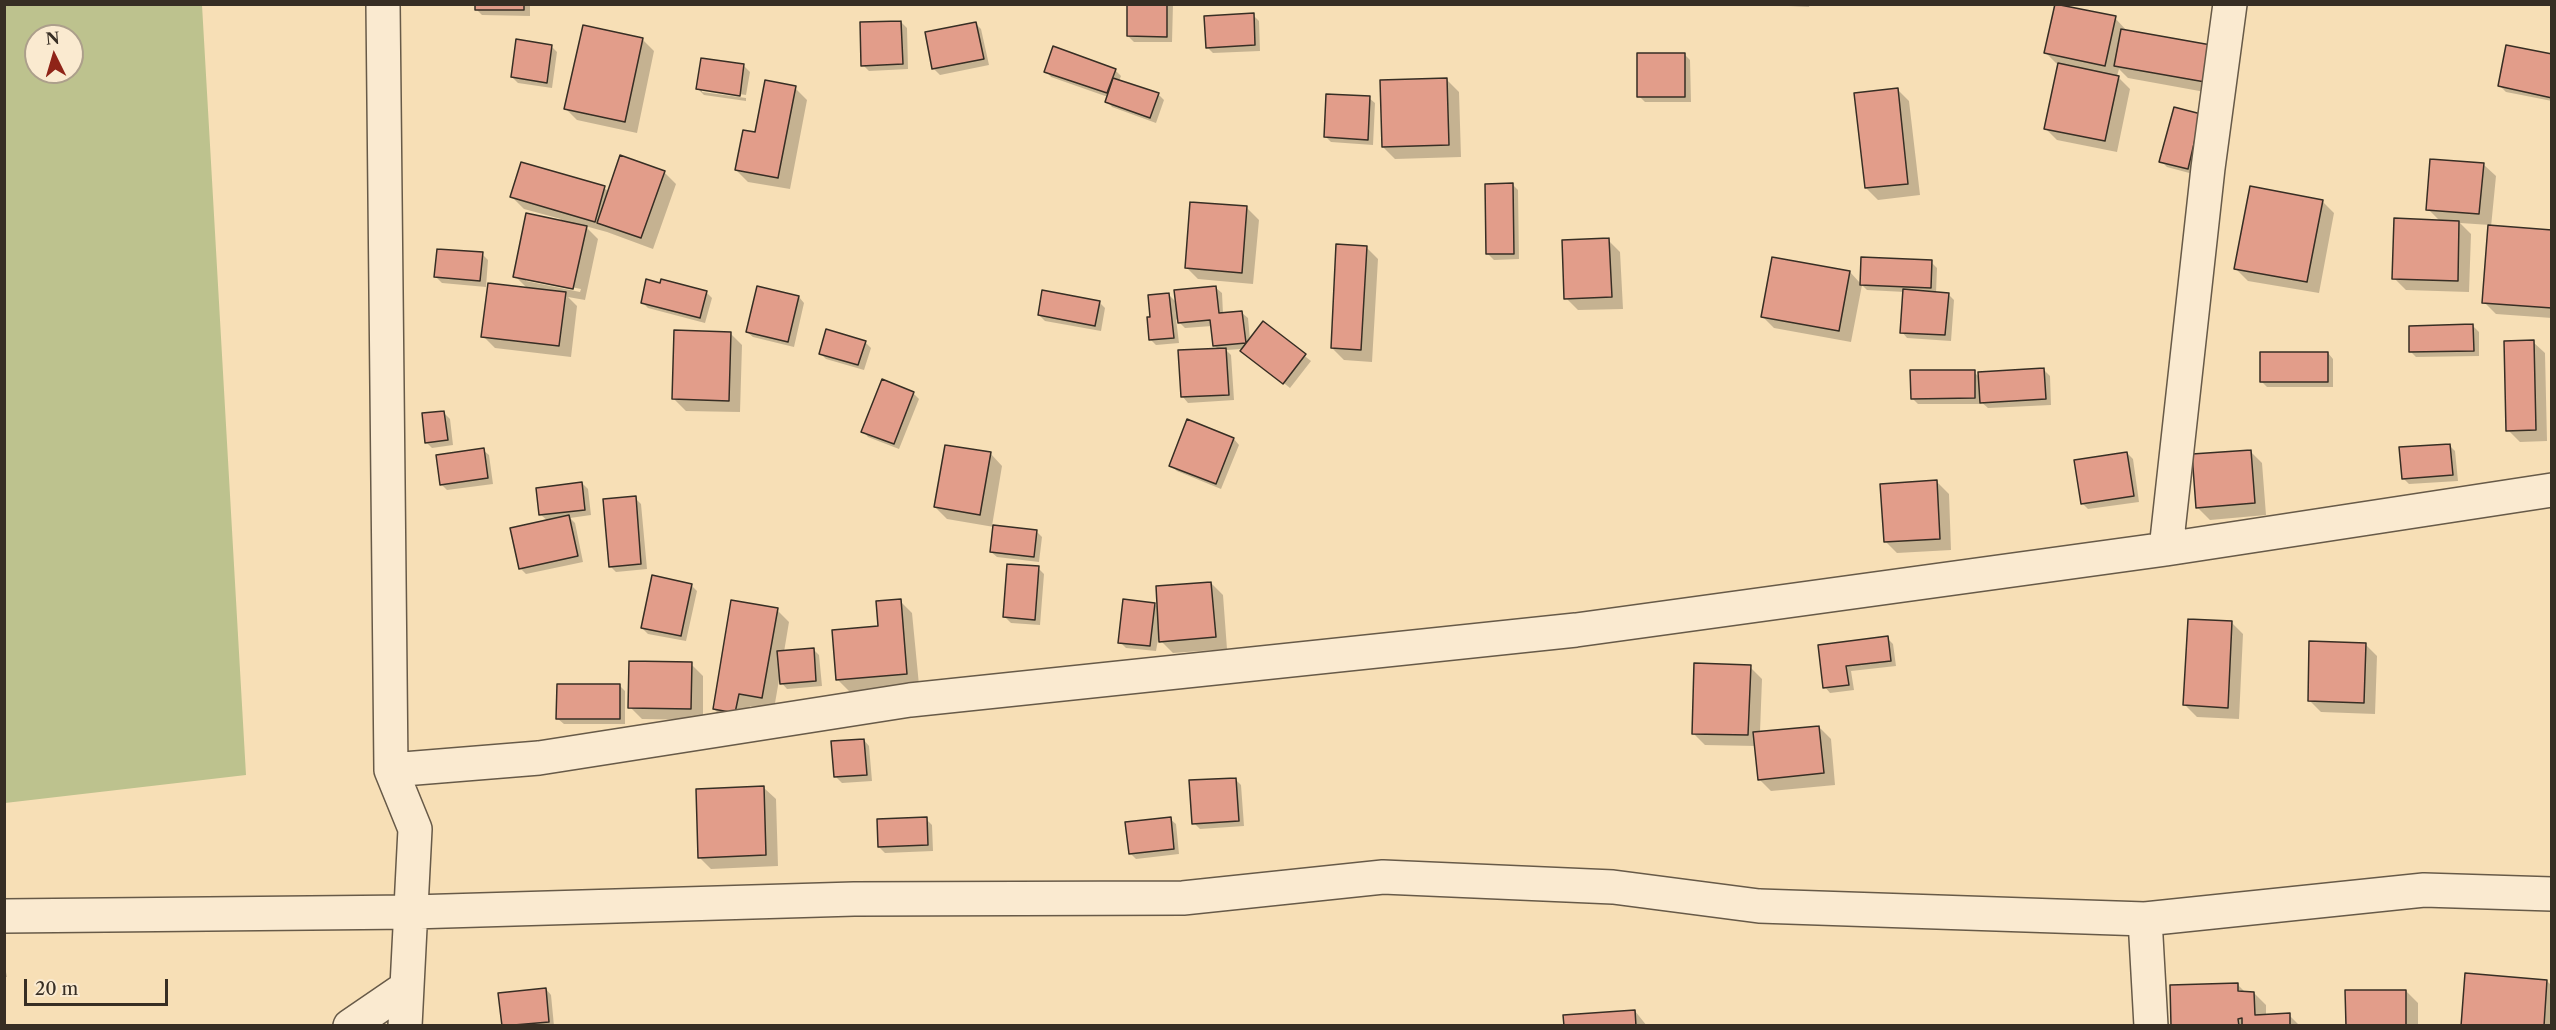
<!DOCTYPE html>
<html>
<head>
<meta charset="utf-8">
<style>
	body { margin:0 }
	#map { position:relative; width:2556px; height:1030px; overflow:hidden; background:#f7dfb6; font-family:"Libre Caslon Text",serif }
	canvas { display:block }
	.frame { position:absolute; inset:0; border:6px solid #372e24; pointer-events:none }
	.north { position:absolute; left:24px; top:24px; width:60px; height:60px; box-sizing:border-box; background:#faead0; border:2px solid #ac9f8b; border-radius:50%; rotate:355deg; font-size:16px; font-weight:700; line-height:24px; text-align:center; color:#372e24 }
	.north::after { content:''; display:block; margin:auto; width:21px; height:27px; background:#8f2418; clip-path:polygon(50% 0,100% 100%,50% 72%,0 100%) }
	.scale { position:absolute; left:24px; top:979px; width:144px; height:27px; box-sizing:border-box; border:3px solid #372e24; border-top:0; padding-left:8px; font-size:18px; line-height:21px; white-space:nowrap; color:#372e24; -webkit-text-stroke:4px #faead0; paint-order:stroke }
</style>
</head>
<body>
<div id="map">
<canvas width="2556" height="1030"></canvas>
<div class="frame"></div>
<div class="north">N</div>
<div class="scale">20 m</div>
</div>
<script>
const ctx = document.querySelector('canvas').getContext('2d');
ctx.lineJoin = 'round';
function paint(path, color) {
  ctx.fillStyle = color;
  ctx.fill(path, 'evenodd');
}
function poly(rows) {
  const path = new Path2D();
  for (const r of rows) {
    path.moveTo(r[0], r[1]);
    for (let i = 2; i < r.length; i += 2) path.lineTo(r[i], r[i + 1]);
  }
  return path;
}
function strokePath(path, color, width, dash) {
  ctx.strokeStyle = color;
  ctx.lineWidth = width;
  ctx.lineCap = dash ? 'butt' : 'round';
  ctx.setLineDash(dash || []);
  ctx.stroke(path);
}
paint(poly([
	[4,5,202,5,246,775,5,803],
	[36,36,72,36,72,72,36,72]
]), '#bdc28e');
paint(poly([
	[476,4,530,4,530,16,482,15,476,9],
	[1129,4,1173,4,1172,42,1134,42,1128,36],
	[1747,4,1810,4,1809,7],
	[1253,15,1259,21,1260,51,1213,53,1207,47],
	[2115,18,2127,31,2210,46,2216,94,2128,78,2119,69,2117,76,2130,89,2117,152,2057,140,2045,128,2058,65,2046,53],
	[901,22,907,28,908,69,869,71,863,65],
	[975,23,981,29,989,65,940,75,934,69,927,33],
	[642,39,654,51,637,133,577,120,565,108],
	[551,46,557,52,552,88,518,83,512,77],
	[1684,54,1690,60,1691,102,1645,102,1639,96],
	[2552,56,2552,101,2506,92,2500,86],
	[744,66,750,72,746,95,702,89,702,92,746,98,746,101,704,95,698,89],
	[1115,70,1121,76,1119,81,1158,94,1164,100,1156,123,1112,107,1107,101,1108,97,1051,77,1046,71],
	[1447,80,1459,92,1461,157,1395,159,1383,147],
	[795,88,807,100,790,189,748,182,736,170],
	[1897,89,1909,101,1920,195,1878,200,1866,188],
	[1369,98,1375,103,1373,145,1331,142,1325,136],
	[2200,115,2193,174,2167,167,2161,161],
	[2484,165,2496,176,2491,227,2552,231,2552,318,2496,314,2484,302,2490,225,2460,223,2471,234,2469,292,2406,290,2394,278,2440,221,2428,209],
	[664,172,676,184,653,249,607,232,585,226,598,239,585,300,568,297,577,306,571,357,495,348,483,336,528,289,515,276,561,219,524,209,512,197,604,188,609,192],
	[526,278,581,289,580,292,526,281],
	[1513,185,1518,190,1519,259,1494,260,1488,254],
	[2322,201,2334,213,2319,293,2248,281,2236,269],
	[1247,208,1259,220,1253,284,1198,279,1186,267],
	[1608,240,1620,252,1623,309,1578,310,1566,298],
	[1366,247,1378,259,1372,362,1344,360,1332,348],
	[482,254,488,260,486,287,442,283,436,277],
	[1931,262,1937,268,1936,293,1948,294,1954,300,1951,341,1907,338,1902,332,1905,292,1867,290,1862,285,1851,342,1774,328,1762,316,1850,272,1861,284],
	[1216,288,1222,293,1223,314,1242,313,1248,318,1250,340,1263,323,1311,361,1290,388,1241,349,1226,350,1231,355,1234,400,1188,403,1183,397,1219,350,1214,345,1212,326,1185,328,1176,319,1179,343,1156,345,1150,339,1152,318,1168,294,1177,303],
	[706,292,712,298,705,323,648,308,642,302],
	[799,297,804,303,794,347,753,337,747,332],
	[1099,302,1105,308,1101,331,1045,321,1039,315],
	[2473,326,2479,332,2479,356,2416,357,2410,351],
	[730,333,742,345,740,412,686,411,674,399],
	[865,342,871,348,864,370,826,359,820,353],
	[2533,342,2545,353,2547,441,2520,442,2508,430],
	[2328,353,2333,359,2333,387,2267,387,2261,381],
	[2044,370,2050,376,2051,405,1988,408,1980,401,1980,404,1918,404,1912,398,1974,372,1980,378],
	[913,393,919,399,899,449,868,437,863,431],
	[444,413,450,419,453,445,432,448,426,442],
	[1234,439,1239,445,1221,489,1177,471,1171,465],
	[2449,445,2455,451,2458,481,2409,484,2403,478],
	[483,450,489,455,493,484,447,490,441,484],
	[2250,451,2262,463,2266,515,2210,520,2198,508],
	[2127,453,2133,459,2139,502,2088,509,2082,503],
	[991,454,1002,466,992,526,1036,531,1042,537,1039,562,997,557,991,552,994,527,947,519,935,507],
	[1937,482,1949,494,1951,550,1897,553,1885,541],
	[582,483,588,489,591,515,570,518,575,523,583,562,526,574,520,568,548,521,541,515],
	[635,498,641,504,647,569,616,572,610,566],
	[1038,568,1044,574,1040,625,1011,623,1005,617],
	[1211,583,1223,595,1227,649,1173,653,1161,641,1160,628,1156,651,1126,648,1120,642,1154,604,1159,608],
	[691,585,697,591,686,641,648,634,642,628],
	[900,601,912,613,919,685,850,692,838,680],
	[777,610,789,622,784,652,813,649,819,655,822,686,787,689,779,680,774,709,750,706,747,724,726,721,714,709],
	[726,710,742,716,726,713],
	[2231,622,2243,634,2239,719,2197,717,2185,705],
	[1887,638,1893,644,1896,666,1851,671,1854,690,1830,693,1825,687,1819,646],
	[2365,644,2377,656,2375,714,2321,712,2309,700],
	[691,664,703,676,703,720,642,719,630,707],
	[1750,667,1762,679,1760,732,1819,727,1831,739,1835,785,1771,791,1759,779,1756,746,1705,745,1693,733],
	[619,685,625,691,625,724,564,724,558,719],
	[864,740,869,746,872,781,842,783,836,777],
	[1235,779,1241,785,1244,826,1200,829,1194,823],
	[764,788,776,799,778,866,711,869,699,857],
	[926,819,932,825,933,851,885,853,879,847],
	[1170,819,1176,824,1179,854,1136,859,1130,853],
	[4,962,7,977,4,977],
	[2547,981,2552,986,2552,1026,2463,1026],
	[2238,985,2246,993,2254,993,2266,1005,2266,1016,2289,1015,2300,1026,2172,1026],
	[546,989,551,995,554,1026,504,1026],
	[2406,991,2418,1003,2418,1026,2347,1026],
	[1635,1011,1647,1026,1565,1026]
]), '#0003');
const building = poly([
	[475,4,524,4,524,10,475,10,475,4],
	[1127,4,1167,4,1167,37,1127,36,1127,4],
	[2055,4,2116,16,2105,66,2044,53,2055,4],
	[1254,13,1255,45,1206,48,1204,16,1254,13],
	[901,21,903,64,861,66,860,22,901,21],
	[976,22,984,59,932,69,925,32,976,22],
	[583,25,643,38,625,122,564,109,583,25],
	[2121,29,2211,45,2205,82,2114,66,2121,29],
	[516,39,552,45,547,83,511,77,516,39],
	[2506,45,2552,54,2552,98,2498,86,2506,45],
	[1053,46,1116,69,1107,93,1044,72,1053,46],
	[1637,53,1685,53,1685,97,1637,97,1637,53],
	[701,58,744,64,740,96,696,89,701,58],
	[2058,63,2119,76,2105,141,2044,129,2058,63],
	[1113,78,1159,93,1150,118,1105,102,1113,78],
	[1447,78,1449,145,1382,147,1380,80,1447,78],
	[765,80,796,86,778,178,735,170,743,130,755,132,765,80],
	[1898,88,1908,184,1865,188,1854,93,1898,88],
	[1326,94,1370,96,1368,140,1324,137,1326,94],
	[2174,107,2201,114,2188,169,2159,162,2174,107],
	[620,155,665,171,641,238,597,223,620,155],
	[2430,159,2484,163,2479,214,2426,210,2430,159],
	[521,162,605,186,595,222,510,197,521,162],
	[1513,183,1514,254,1486,254,1485,184,1513,183],
	[2250,186,2323,200,2307,282,2234,269,2250,186],
	[1190,202,1247,206,1242,273,1185,268,1190,202],
	[526,213,587,226,573,289,513,277,526,213],
	[2394,218,2459,221,2458,281,2392,279,2394,218],
	[2488,225,2552,230,2552,308,2482,303,2488,225],
	[1609,238,1612,297,1564,299,1562,240,1609,238],
	[1336,244,1367,246,1361,350,1331,348,1336,244],
	[437,249,483,252,480,281,434,277,437,249],
	[1772,257,1850,271,1839,331,1761,317,1772,257],
	[1861,257,1932,260,1931,288,1860,285,1861,257],
	[646,279,660,283,661,279,707,291,700,318,641,303,646,279],
	[488,283,566,292,559,346,481,337,488,283],
	[757,286,799,296,788,342,746,332,757,286],
	[1216,286,1219,313,1242,311,1246,343,1213,346,1210,320,1178,323,1174,290,1216,286],
	[1903,289,1949,293,1945,335,1900,333,1903,289],
	[1042,290,1100,301,1095,326,1038,315,1042,290],
	[1169,293,1174,338,1149,340,1147,317,1150,317,1148,295,1169,293],
	[1263,321,1306,354,1283,384,1240,351,1263,321],
	[2473,324,2474,351,2409,352,2409,326,2473,324],
	[826,329,866,341,858,365,819,354,826,329],
	[674,330,731,332,729,401,672,399,674,330],
	[2534,340,2536,430,2506,431,2504,341,2534,340],
	[1226,348,1229,395,1181,397,1178,350,1226,348],
	[2260,352,2328,352,2328,382,2260,382,2260,352],
	[2044,368,2046,399,1980,403,1978,372,2044,368],
	[1910,370,1975,370,1975,398,1911,399,1910,370],
	[882,379,914,392,894,444,861,432,882,379],
	[444,411,448,440,425,443,422,413,444,411],
	[1187,419,1234,438,1216,484,1169,466,1187,419],
	[2450,444,2453,475,2402,479,2399,447,2450,444],
	[945,445,991,452,980,515,934,507,945,445],
	[484,448,488,478,440,485,436,455,484,448],
	[2251,450,2255,503,2196,508,2192,454,2251,450],
	[2127,452,2134,496,2081,504,2074,460,2127,452],
	[1937,480,1940,539,1884,542,1880,484,1937,480],
	[582,482,585,510,539,515,536,488,582,482],
	[636,496,641,564,609,567,603,499,636,496],
	[569,515,578,556,519,569,510,528,569,515],
	[993,525,1037,530,1034,557,990,552,993,525],
	[1007,564,1039,566,1035,620,1003,617,1007,564],
	[652,575,692,584,681,636,641,628,652,575],
	[1211,582,1216,637,1159,642,1156,586,1211,582],
	[901,599,907,674,836,680,832,630,878,626,876,601,901,599],
	[1123,599,1155,603,1150,646,1118,643,1123,599],
	[731,600,778,608,762,698,739,694,735,713,713,709,731,600],
	[2188,619,2232,621,2228,708,2183,705,2188,619],
	[1888,636,1891,661,1846,666,1849,685,1823,688,1818,645,1888,636],
	[2309,641,2366,643,2364,703,2308,701,2309,641],
	[814,648,816,681,780,684,777,651,814,648],
	[629,661,692,662,691,709,628,708,629,661],
	[1694,663,1751,665,1748,735,1692,734,1694,663],
	[557,684,620,684,620,719,556,719,557,684],
	[1819,726,1824,773,1758,780,1753,732,1819,726],
	[864,739,867,775,834,777,831,741,864,739],
	[1236,778,1239,821,1192,824,1189,780,1236,778],
	[764,786,766,855,698,858,696,789,764,786],
	[927,817,928,845,878,847,877,819,927,817],
	[1171,817,1174,849,1129,854,1125,822,1171,817],
	[2465,973,2547,980,2544,1026,2461,1026,2465,973],
	[2238,983,2238,991,2254,992,2255,1015,2290,1013,2290,1026,2242,1026,2242,1018,2238,1019,2239,1026,2171,1026,2170,985,2238,983],
	[546,988,549,1022,502,1026,498,993,546,988],
	[2345,990,2406,990,2406,1026,2346,1026,2345,990],
	[1635,1010,1636,1026,1564,1026,1563,1015,1635,1010]
]);
paint(building, '#e29d8a');
strokePath(building, '#372e24', 1.5);
const minor = poly([
	[383,4,391,770,415,829,405,1026],
	[2166,549,2208,168,2230,4],
	[391,770,539,758,910,700,1576,630,2166,549,2552,490],
	[4,916,412,912,854,899,1183,898,1383,877,1613,887,1759,906,2145,919,2424,890,2552,894],
	[2145,919,2151,1026],
	[350,1026,407,987]
]);
strokePath(minor, '#675a48', 36);
strokePath(minor, '#faead0', 33);
</script>
</body>
</html>
